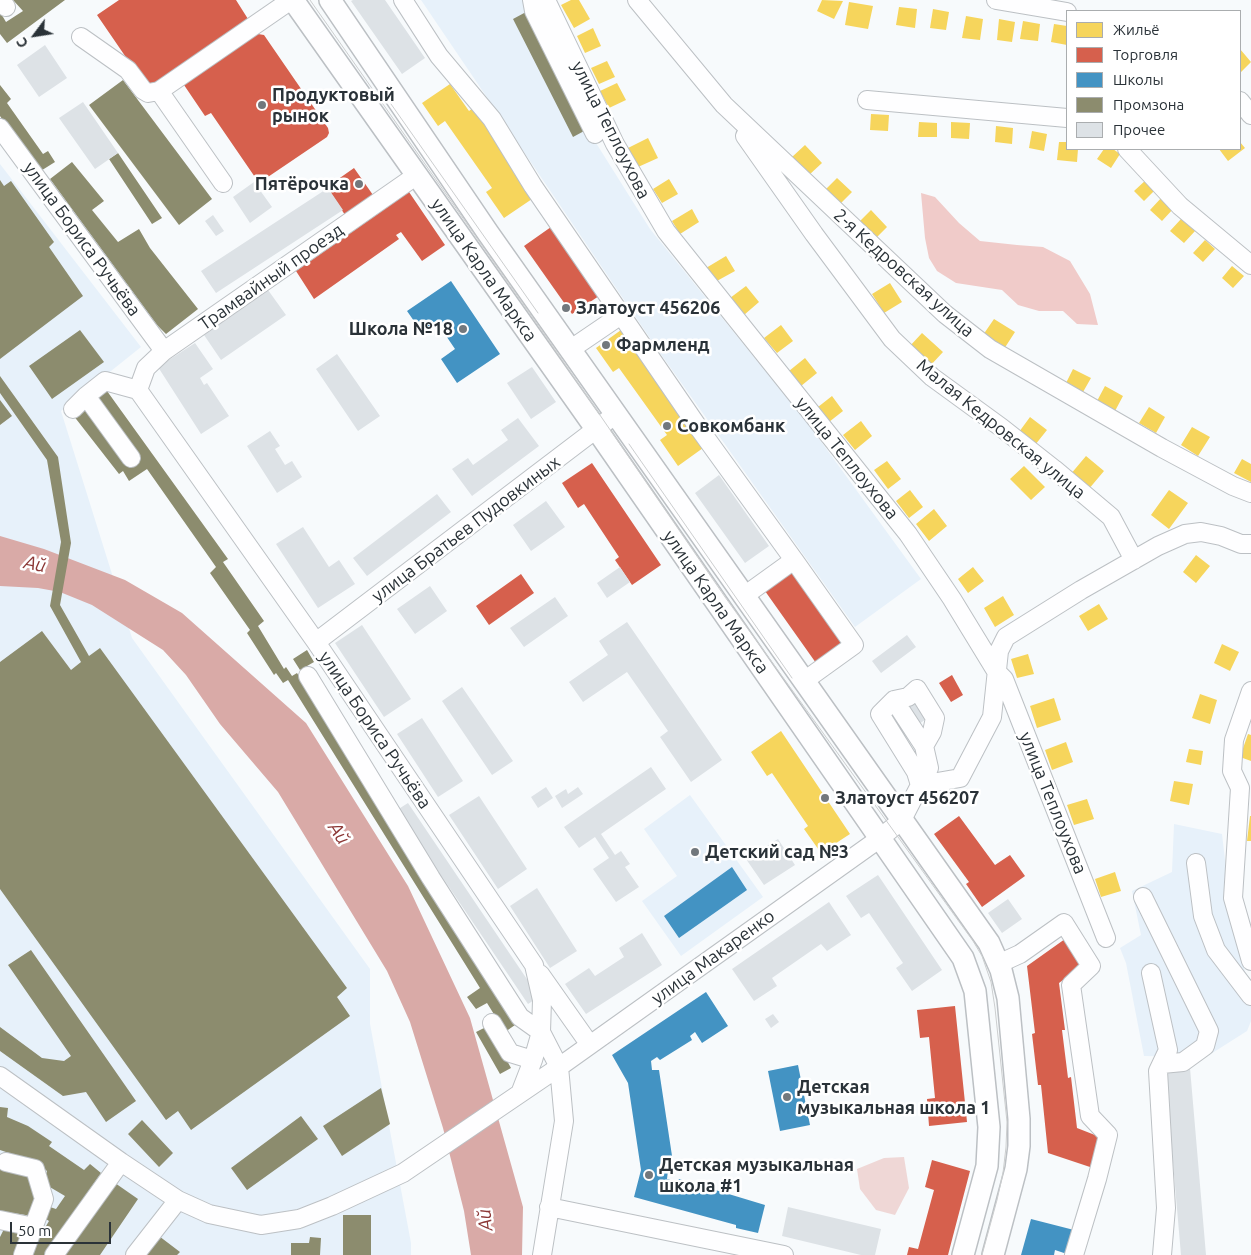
<!DOCTYPE html>
<html>
<head>
<meta charset="utf-8">
<style>
	body { margin:0 }
	#map { position:relative; width:1251px; height:1255px; overflow:hidden; background:#f7fafc; font-family:Ubuntu,sans-serif }
	canvas { display:block }
	.legend { position:absolute; left:1066px; top:10px; width:175px; height:140px; box-sizing:border-box; background:#fff; border:1px solid #aaadaf; margin:0; padding:6px 9px; list-style:none; font-size:15px; color:#2a3238 }
	.legend li { display:flex; align-items:center; gap:10px; height:25px }
	.legend b { width:25px; border:1px solid #aaadaf }
	.north { position:absolute; left:10px; top:10px; width:50px; height:50px; -webkit-text-stroke:4px #fff; paint-order:stroke; rotate:239deg; font-size:14px; font-weight:700; line-height:20px; text-align:center; color:#2a3238 }
	.north::after { content:''; display:block; margin:auto; width:18px; height:22px; background:#2a3238; clip-path:polygon(50% 0,100% 100%,50% 72%,0 100%) }
	.scale { position:absolute; left:10px; top:1222px; width:101px; height:22px; box-sizing:border-box; border:2px solid #2a3238; border-top:0; padding-left:6px; font-size:15px; line-height:18px; white-space:nowrap; color:#2a3238; -webkit-text-stroke:4px #fff; paint-order:stroke }
</style>
</head>
<body>
<div id="map">
<canvas width="1251" height="1255"></canvas>
<ul class="legend">
<li><b style="height:14px;background:#f6d55c"></b>Жильё</li>
<li><b style="height:14px;background:#d6604d"></b>Торговля</li>
<li><b style="height:14px;background:#4393c3"></b>Школы</li>
<li><b style="height:14px;background:#8c8c6e"></b>Промзона</li>
<li><b style="height:14px;background:#dde2e6"></b>Прочее</li>
</ul>
<div class="north">С</div>
<div class="scale">50 m</div>
</div>
<script>
const ctx = document.querySelector('canvas').getContext('2d');
ctx.lineJoin = 'round';
function paint(path, color) {
  ctx.fillStyle = color;
  ctx.fill(path, 'evenodd');
}
function poly(rows) {
  const path = new Path2D();
  for (const r of rows) {
    path.moveTo(r[0], r[1]);
    for (let i = 2; i < r.length; i += 2) path.lineTo(r[i], r[i + 1]);
  }
  return path;
}
function strokePath(path, color, width, dash) {
  ctx.strokeStyle = color;
  ctx.lineWidth = width;
  ctx.lineCap = dash ? 'butt' : 'round';
  ctx.setLineDash(dash || []);
  ctx.stroke(path);
}
function write(font, color, halo, rows, align = 'center') {
  ctx.font = font + ' Ubuntu,sans-serif';
  ctx.lineWidth = 5;
  ctx.setLineDash([]);
  ctx.textBaseline = 'middle';
  ctx.strokeStyle = halo;
  ctx.fillStyle = color;
  for (const [text, x, y, turn = 0] of rows) {
    ctx.save();
    ctx.translate(x, y);
    ctx.rotate((+turn || 0) * Math.PI / 180);
    ctx.textAlign = isNaN(turn) ? turn : align;
    if (halo) ctx.strokeText(text, 0, 0);
    ctx.fillText(text, 0, 0);
    ctx.restore();
  }
}
paint(poly([
	[421,0,525,0,591,135,650,229,809,425,921,579,855,627,660,353],
	[0,164,141,347,61,411,132,638,370,969,370,1024,411,1243,411,1255,0,1255],
	[690,795,763,897,681,956,642,901,677,876,644,829],
	[1174,824,1222,834,1232,920,1251,995,1251,1021,1247,1031,1206,1057,1144,1056,1126,963,1120,948,1141,935,1132,891,1172,872]
]), '#e7f1fa');
paint(poly([
	[904,1157,909,1188,895,1215,876,1210,860,1189,857,1169,884,1158]
]), '#efd7d6');
paint(poly([
	[921,193,935,197,959,223,980,241,1017,245,1043,247,1070,261,1090,294,1098,325,1077,324,1063,311,1039,311,1018,305,1002,290,956,283,937,271,929,258,925,238]
]), '#f0cbc9');
paint(poly([
	[0,536,44,549,125,580,182,613,306,723,408,886,470,1018,523,1207,522,1255,471,1255,464,1211,443,1128,410,1022,387,971,278,792,220,724,186,675,163,650,92,605,60,592,38,588,0,586]
]), '#d9aaa7');
paint(poly([
	[571,0,579,0,590,19,574,28,561,5],
	[822,0,843,1,834,19,817,11],
	[849,2,873,6,868,29,845,25],
	[899,7,917,9,915,28,896,25],
	[933,9,949,12,946,30,930,28],
	[966,16,983,19,980,40,962,38],
	[999,19,1015,22,1012,42,997,40],
	[1023,21,1040,24,1038,41,1020,39],
	[1054,24,1067,26,1067,45,1051,42],
	[593,28,601,46,585,53,577,36],
	[1240,49,1251,62,1240,73],
	[607,61,615,77,599,84,591,68],
	[617,83,626,100,609,108,600,91],
	[450,84,469,111,473,108,516,170,513,172,532,199,504,218,486,192,492,188,445,121,438,126,422,103],
	[871,114,889,115,888,131,870,130],
	[919,122,937,123,937,137,918,137],
	[951,122,970,123,969,139,951,138],
	[996,126,1013,128,1012,144,995,142],
	[1032,131,1047,134,1044,151,1029,148],
	[648,138,658,158,638,167,628,148],
	[1059,142,1067,142,1067,149,1078,149,1077,162,1057,160],
	[1240,142,1245,148,1228,161,1219,149,1240,149],
	[805,145,822,163,809,175,792,157],
	[1104,149,1113,149,1120,154,1111,168,1097,159],
	[837,178,852,192,838,206,823,192],
	[669,179,678,194,662,203,653,189],
	[1147,179,1156,189,1144,201,1134,191],
	[1162,197,1174,208,1162,221,1150,210],
	[692,209,699,222,680,234,672,221],
	[871,210,887,227,874,240,857,224],
	[1181,219,1195,231,1184,243,1170,231],
	[1205,240,1215,249,1203,262,1193,253],
	[726,256,735,271,715,282,706,268],
	[1232,266,1244,276,1233,288,1222,278],
	[890,283,902,302,884,313,872,294],
	[746,286,759,302,744,315,730,298],
	[994,319,1015,332,1004,349,983,335],
	[781,325,793,341,777,353,764,338],
	[621,330,688,417,683,420,703,448,678,466,660,440,667,435,619,368,613,372,596,348],
	[922,333,943,352,930,366,909,347],
	[805,358,817,373,801,386,789,371],
	[1073,369,1091,378,1083,392,1066,383],
	[1105,386,1123,396,1115,411,1097,401],
	[832,396,843,411,829,422,818,407],
	[1149,407,1165,417,1156,433,1139,423],
	[1030,417,1047,430,1035,445,1019,432],
	[861,421,872,436,855,450,843,435],
	[1192,427,1210,437,1198,456,1181,445],
	[1086,456,1104,471,1088,490,1070,475],
	[1242,459,1251,464,1251,482,1234,473],
	[887,461,901,479,888,489,874,470],
	[1024,466,1045,487,1031,500,1010,479],
	[910,490,923,507,909,518,896,501],
	[1169,490,1188,503,1169,529,1151,515],
	[934,509,947,526,929,541,916,524],
	[1196,555,1210,566,1196,583,1183,572],
	[973,567,984,581,968,593,958,579],
	[1003,596,1014,615,995,627,984,608],
	[1099,604,1108,619,1088,631,1079,616],
	[1222,644,1239,652,1230,671,1214,663],
	[1028,654,1034,674,1017,678,1011,659],
	[1200,694,1217,700,1210,724,1192,718],
	[1054,698,1061,720,1037,728,1030,706],
	[781,731,850,834,821,853,804,829,808,826,772,773,767,776,751,752],
	[1248,734,1251,735,1251,761,1240,757],
	[1066,742,1073,762,1052,770,1045,750],
	[1189,749,1203,751,1201,765,1186,762],
	[1174,781,1193,784,1189,805,1170,801],
	[1087,799,1094,819,1074,825,1067,805],
	[1250,816,1251,816,1251,841,1247,841],
	[1115,872,1121,891,1101,897,1095,879]
]), '#f6d55c');
paint(poly([
	[119,0,236,0,248,19,147,88,97,15],
	[258,34,264,35,328,128,329,133,327,137,259,183,211,113,205,116,184,85],
	[354,168,373,195,345,215,327,187],
	[409,192,445,245,422,261,401,232,396,235,399,239,314,299,296,271],
	[551,227,599,296,572,314,524,246],
	[592,463,661,565,632,585,615,560,619,557,584,504,578,508,562,483],
	[792,572,843,645,816,663,765,591],
	[521,574,534,593,489,625,476,606],
	[952,675,963,695,951,702,939,683],
	[959,816,995,865,1010,855,1025,876,982,907,966,884,969,882,934,834],
	[1065,939,1082,966,1059,983,1065,1030,1062,1030,1068,1078,1071,1077,1077,1128,1100,1137,1090,1167,1048,1153,1041,1085,1038,1085,1032,1034,1035,1033,1027,966],
	[955,1006,967,1122,929,1126,927,1099,935,1098,929,1037,920,1038,917,1010],
	[932,1160,970,1171,948,1255,907,1255,909,1247,918,1249,934,1190,925,1187]
]), '#d6604d');
paint(poly([
	[451,281,500,354,457,383,441,359,455,349,438,324,423,334,407,311],
	[732,867,747,890,679,938,664,916],
	[706,992,728,1026,702,1043,695,1032,690,1036,692,1040,660,1060,657,1057,651,1061,652,1070,659,1070,674,1169,668,1170,667,1179,677,1182,679,1179,765,1205,758,1233,736,1228,736,1225,634,1197,641,1170,628,1083,612,1055],
	[798,1065,810,1125,780,1131,768,1071],
	[1031,1219,1074,1230,1067,1254,1055,1250,1054,1255,1021,1255]
]), '#4393c3');
paint(poly([
	[13,0,65,0,7,43,0,34,0,12,6,22,23,11],
	[526,12,586,130,573,137,513,19],
	[123,80,212,199,179,225,89,105],
	[0,85,11,99,7,103,43,154,48,151,55,162,39,172,0,116],
	[118,153,162,218,152,224,109,159],
	[72,162,104,201,92,210,118,242,139,229,150,248,198,309,166,334,157,325,50,179],
	[0,180,4,186,11,181,54,242,49,247,83,296,0,359],
	[80,330,104,362,52,399,29,366],
	[0,376,58,457,71,543,60,605,89,656,100,648,347,988,337,997,350,1016,191,1130,178,1111,166,1120,0,889,0,662,42,631,71,670,81,662,50,606,61,542,47,460,0,393],
	[107,391,228,559,223,562,264,621,258,626,284,669,286,667,292,676,297,673,420,875,490,982,515,1025,505,1032,487,1003,476,1009,467,997,480,988,288,680,283,683,276,673,274,675,247,633,250,630,210,573,216,567,147,469,129,481,123,471,119,474,73,415,84,406,128,466,140,460,97,399],
	[0,400,12,416,0,425],
	[307,650,314,662,300,670,293,659],
	[31,950,136,1101,106,1122,86,1092,63,1096,0,1051,0,1027,42,1058,64,1061,71,1056,8,965],
	[488,1026,511,1068,500,1074,476,1032],
	[381,1088,390,1124,342,1156,323,1126],
	[0,1107,8,1108,7,1117,28,1126,52,1142,49,1146,84,1170,90,1164,101,1173,44,1255,29,1255,49,1221,43,1217,50,1207,56,1209,65,1196,43,1183,47,1171,36,1162,0,1150],
	[301,1116,318,1139,247,1190,231,1168],
	[142,1120,173,1153,159,1167,128,1134],
	[0,1169,32,1174,30,1186,37,1187,32,1216,0,1211],
	[115,1183,138,1199,100,1255,65,1255],
	[343,1215,371,1215,371,1255,343,1255],
	[5,1227,26,1237,17,1255,0,1255,0,1237],
	[155,1233,180,1252,177,1255,138,1255],
	[310,1237,321,1238,320,1255,291,1255,291,1243,309,1243]
]), '#8c8c6e');
paint(poly([
	[353,0,385,0,425,58,402,74,351,1],
	[45,45,67,78,39,97,17,65],
	[83,102,118,153,95,169,59,118],
	[254,182,272,207,250,223,233,197],
	[328,188,343,210,216,293,201,271],
	[213,215,224,231,216,236,205,221],
	[268,290,286,315,221,360,204,335],
	[195,343,213,369,200,378,204,385,207,383,229,416,201,434,158,367],
	[337,354,380,416,358,431,316,369],
	[532,367,556,402,531,419,507,383],
	[518,418,539,446,472,496,452,469,468,458,473,465,508,440,501,430],
	[270,431,280,446,275,449,285,465,292,461,302,477,277,493,247,446],
	[719,475,769,546,745,563,695,493],
	[437,494,451,512,367,576,353,558],
	[546,501,565,527,531,551,513,525],
	[303,527,329,567,339,560,355,584,318,608,276,544],
	[620,567,630,582,607,598,597,583],
	[430,586,447,611,415,634,397,609],
	[555,597,568,616,524,647,510,628],
	[627,622,722,760,691,782,660,737,668,731,627,672,583,702,569,682,608,655,599,641],
	[362,625,411,699,384,717,335,643],
	[907,635,916,647,881,673,872,661],
	[462,687,513,761,492,775,442,701],
	[915,695,929,717,919,724,905,701],
	[422,718,463,781,438,797,397,734],
	[651,767,666,789,601,834,615,855,621,851,630,864,625,867,639,887,616,902,593,869,609,858,595,837,579,848,564,827],
	[546,787,553,798,538,808,531,797],
	[578,787,583,794,562,808,555,796,566,789,568,794],
	[479,796,527,869,498,889,449,815],
	[408,803,539,997,528,1004,397,810],
	[778,839,795,865,764,885,746,859],
	[878,875,942,970,912,991,896,968,903,963,869,913,861,918,846,896],
	[537,888,577,951,550,968,510,906],
	[1008,899,1022,919,1002,933,988,913],
	[829,902,851,935,827,951,821,944,772,978,777,986,754,1001,732,969],
	[642,933,662,965,586,1014,565,984,589,968,595,976,624,957,619,948],
	[773,1014,779,1022,771,1028,765,1019],
	[1190,1068,1206,1255,1181,1255,1165,1070],
	[788,1207,881,1229,875,1255,861,1255,782,1236]
]), '#dde2e6');
const minor = poly([
	[1,0,6,7],
	[403,0,439,56,492,119,533,186,698,427,794,560,744,596],
	[532,0,534,11,595,134],
	[546,0,615,144,666,231,908,534,952,599,996,671,1004,679,1106,938],
	[637,0,724,105,945,314,990,349,1162,448,1233,486,1251,493],
	[996,0,1067,12],
	[81,37,128,70,143,90,148,93,159,91],
	[867,100,1067,118],
	[1240,101,1251,115],
	[0,128,164,351],
	[745,136,814,234,892,339,932,377,1002,428,1054,469,1111,517,1134,560],
	[1127,149,1180,206,1251,265],
	[223,183,159,91,291,0],
	[571,349,621,315],
	[138,390,316,642,534,965,542,1000,541,1032,533,1060,521,1091],
	[138,390,146,368,164,351,417,175],
	[86,396,131,458],
	[73,409,86,396,105,381,138,390],
	[794,560,854,645,804,681],
	[316,642,616,414],
	[308,676,431,878,520,1017,541,1032,559,1067,564,1121,542,1255],
	[917,689,935,718,932,732,924,746,929,768,920,785,916,772,880,714,894,700,908,697,917,689],
	[1251,691,1234,740,1232,771,1240,788,1233,898,1251,961],
	[894,700,924,746],
	[1196,863,1203,916,1216,950,1251,996],
	[1143,897,1209,1031,1205,1046,1183,1062,1162,1064],
	[998,964,1020,954,1064,923,1091,966,1071,985,1090,1116,1108,1135,1097,1179,1074,1255],
	[1151,973,1168,1050,1158,1071,1166,1208,1162,1255],
	[540,974,590,1045],
	[492,1023,510,1053,533,1060],
	[0,1076,121,1162,178,1200,209,1214,261,1225,299,1219,332,1206,403,1173,559,1067,879,839,902,820,920,785,960,778,992,717,999,651,1006,637,1081,590,1158,546,1185,534,1201,532,1221,536,1241,544,1251,544],
	[6,1162,35,1169,44,1199,23,1255],
	[549,1207,784,1255],
	[0,1220,34,1227],
	[54,1255,121,1162],
	[135,1255,178,1200]
]);
const major = poly([
	[293,0,597,430,963,958,975,991,989,1127,987,1166,963,1255],
	[330,0,488,233,989,943,1001,970,1008,998,1019,1119,1019,1146,1016,1169,993,1255]
]);
strokePath(minor, '#bcc0c4', 20);
strokePath(major, '#bcc0c4', 24);
strokePath(minor, '#fefeff', 18);
strokePath(major, '#fefeff', 21);
strokePath(poly([
	[310,0,547,338,725,597,973,941,982,956,991,982,995,1008,1007,1122,1006,1147,1003,1173,997,1200,982,1255],
	[391,104,538,313],
	[629,444,792,678]
]), '#cccecf', 1);
for (const [x, y, r, color] of [
	[262,105,5,"#72787d"],
	[359,184,5,"#72787d"],
	[566,308,5,"#72787d"],
	[463,329,5,"#72787d"],
	[606,345,5,"#72787d"],
	[667,426,5,"#72787d"],
	[825,798,5,"#72787d"],
	[695,852,5,"#72787d"],
	[787,1097,5,"#72787d"],
	[649,1175,5,"#72787d"]
]) {
  const dot = new Path2D();
  dot.arc(x, y, r, 0, 2 * Math.PI);
  ctx.fillStyle = color;
  ctx.fill(dot);
  strokePath(dot, '#fff', 2);
}
write('bold 18px', '#2a3238', '#fff', [
	["Продуктовый",272,95],
	["рынок",272,116],
	["Пятёрочка",349,184,"right"],
	["Златоуст 456206",576,308],
	["Школа №18",453,329,"right"],
	["Фармленд",616,345],
	["Совкомбанк",677,426],
	["Златоуст 456207",835,798],
	["Детский сад №3",705,852],
	["Детская",797,1087],
	["музыкальная школа 1",797,1108],
	["Детская музыкальная",659,1165],
	["школа #1",659,1186]
], 'left');
write('18px', '#2a3238', '#fff', [
	["улица Теплоухова",611,130,63],
	["улица Бориса Ручьёва",82,239,54],
	["улица Карла Маркса",484,270,55],
	["2-я Кедровская улица",904,273,42],
	["Трамвайный проезд",271,277,-35],
	["Малая Кедровская улица",1001,429,39],
	["улица Теплоухова",847,458,51],
	["улица Братьев Пудовкиных",466,529,-37],
	["улица Карла Маркса",716,602,55],
	["улица Бориса Ручьёва",375,730,56],
	["улица Теплоухова",1053,803,68],
	["улица Макаренко",713,957,-36]
]);
write('italic 19px', '#8c3836', '#fff', [
	["Ай",35,564,11],
	["Ай",339,833,56],
	["Ай",485,1220,-97]
]);
</script>
</body>
</html>
